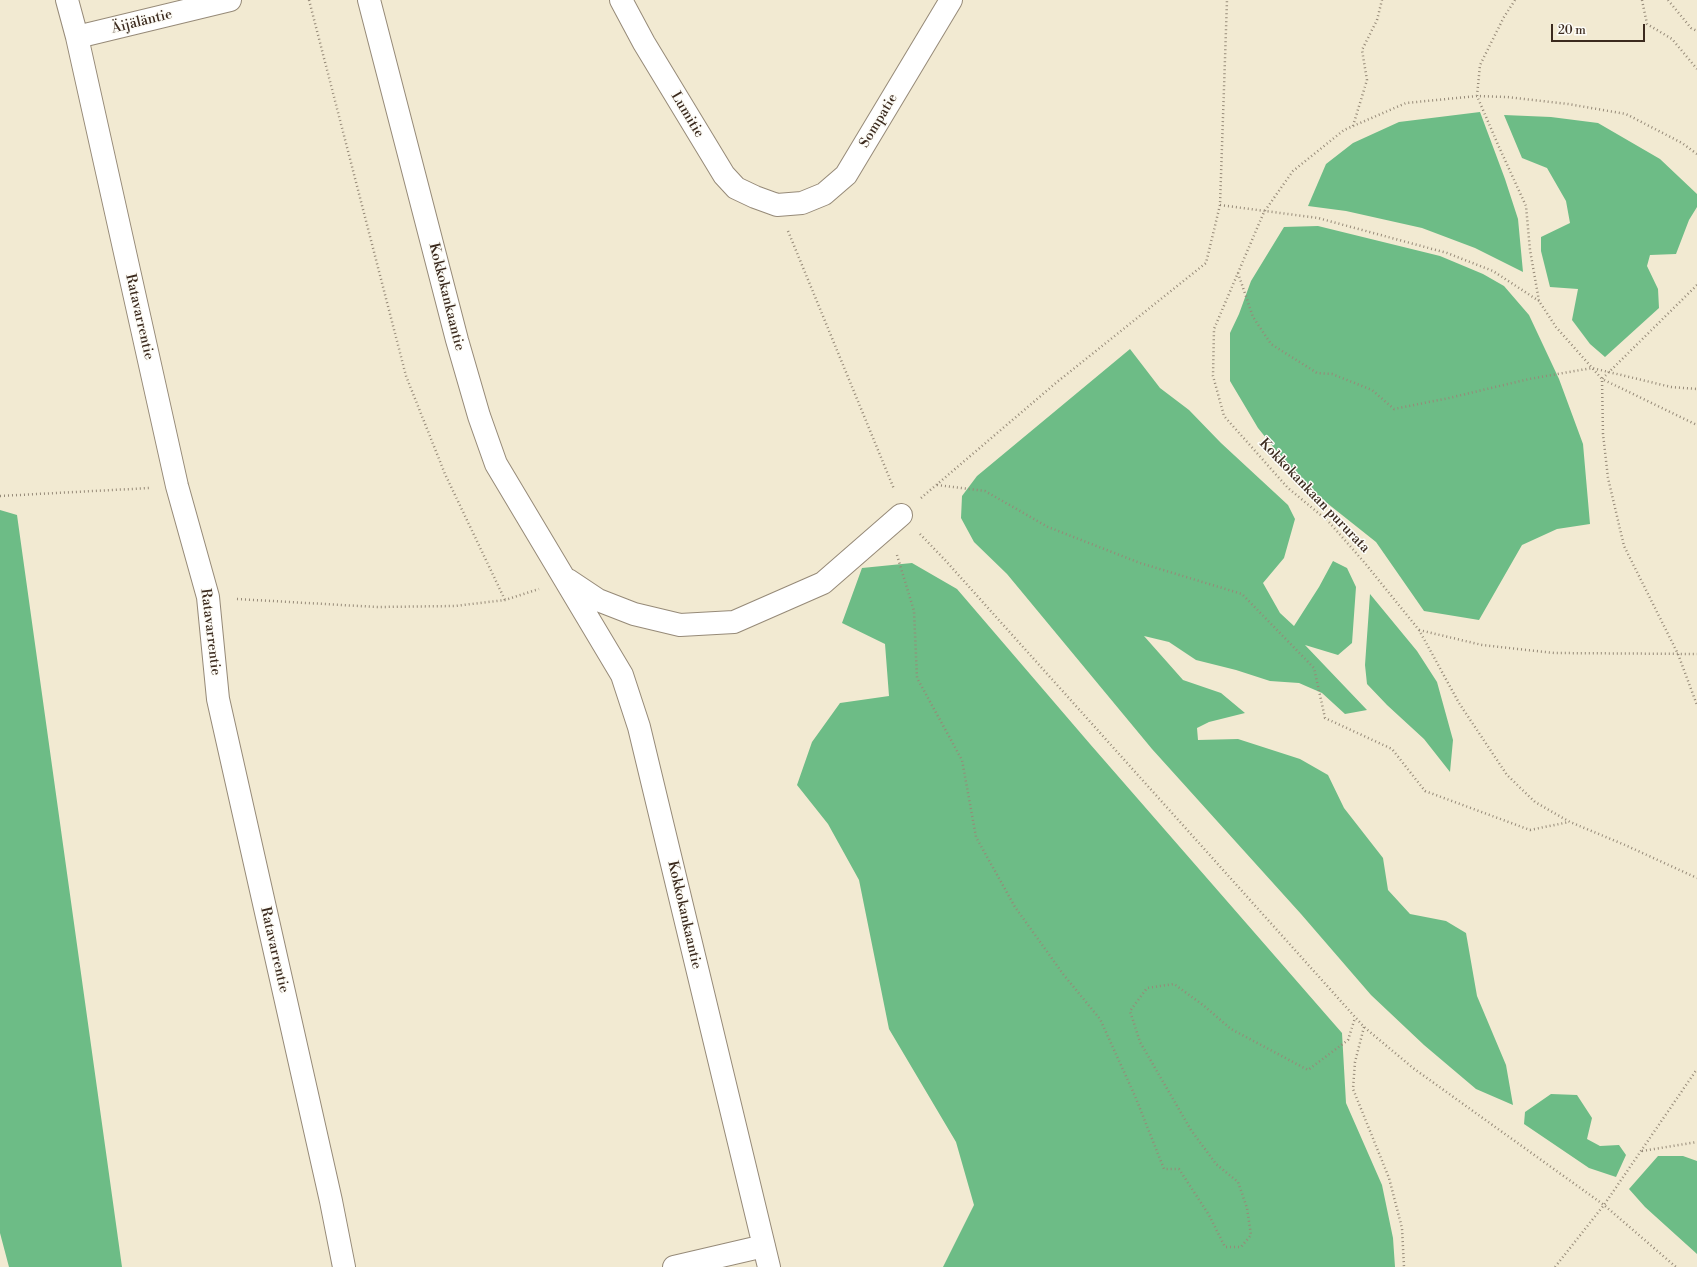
<!DOCTYPE html>
<html>
<head>
<meta charset="utf-8">
<style>
	body { margin:0 }
	#map { position:relative; width:1697px; height:1267px; overflow:hidden; background:#f2ead2; font-family:"Libre Bodoni",serif }
	canvas { display:block }
	.scale { position:absolute; left:1551px; top:24px; width:94px; height:18px; box-sizing:border-box; border:2px solid #3b2a1e; border-top:0; padding-left:5px; font-size:12px; line-height:14px; white-space:nowrap; color:#3b2a1e; -webkit-text-stroke:3px #fdfcf7; paint-order:stroke }
</style>
</head>
<body>
<div id="map">
<canvas width="1697" height="1267"></canvas>
<div class="scale">20 m</div>
</div>
<script>
const ctx = document.querySelector('canvas').getContext('2d');
ctx.lineJoin = 'round';
function paint(path, color) {
  ctx.fillStyle = color;
  ctx.fill(path, 'evenodd');
}
function poly(rows) {
  const path = new Path2D();
  for (const r of rows) {
    path.moveTo(r[0], r[1]);
    for (let i = 2; i < r.length; i += 2) path.lineTo(r[i], r[i + 1]);
  }
  return path;
}
function strokePath(path, color, width, dash) {
  ctx.strokeStyle = color;
  ctx.lineWidth = width;
  ctx.lineCap = dash ? 'butt' : 'round';
  ctx.setLineDash(dash || []);
  ctx.stroke(path);
}
function write(font, color, halo, rows, align = 'center') {
  ctx.font = font + ' "Libre Bodoni",serif';
  ctx.lineWidth = 3;
  ctx.setLineDash([]);
  ctx.textBaseline = 'middle';
  ctx.strokeStyle = halo;
  ctx.fillStyle = color;
  for (const [text, x, y, turn = 0] of rows) {
    ctx.save();
    ctx.translate(x, y);
    ctx.rotate((+turn || 0) * Math.PI / 180);
    ctx.textAlign = isNaN(turn) ? turn : align;
    if (halo) ctx.strokeText(text, 0, 0);
    ctx.fillText(text, 0, 0);
    ctx.restore();
  }
}
paint(poly([
	[1480,112,1505,179,1518,219,1523,272,1475,248,1422,228,1346,211,1308,206,1326,164,1353,143,1399,122],
	[1504,115,1551,117,1598,123,1660,159,1697,194,1697,207,1689,220,1676,254,1650,255,1647,266,1658,289,1659,308,1605,357,1590,344,1572,320,1578,289,1550,287,1541,251,1541,237,1570,223,1566,201,1547,168,1522,158],
	[1318,226,1440,256,1483,274,1504,286,1529,315,1559,379,1583,444,1590,524,1557,529,1522,545,1479,620,1424,611,1376,542,1303,484,1258,428,1230,381,1230,333,1239,314,1251,281,1284,227],
	[1130,349,1160,388,1189,410,1221,443,1288,505,1295,519,1284,558,1263,583,1280,613,1294,626,1319,587,1333,561,1347,568,1356,587,1352,643,1338,655,1305,645,1367,710,1345,714,1322,693,1299,683,1270,681,1236,670,1196,660,1169,642,1144,636,1183,680,1221,693,1245,713,1209,722,1197,728,1198,740,1238,739,1300,759,1328,775,1344,808,1383,858,1388,890,1410,914,1446,921,1466,933,1477,996,1506,1065,1513,1105,1476,1089,1424,1045,1371,995,1301,914,1152,749,1007,574,974,542,961,518,962,496,977,476],
	[0,510,17,515,122,1267,9,1267,0,1233],
	[912,563,957,589,1090,744,1342,1033,1346,1103,1382,1185,1393,1238,1395,1267,943,1267,974,1205,956,1142,889,1029,859,880,828,824,797,785,812,742,840,703,889,696,885,644,842,623,862,568],
	[1370,594,1417,651,1437,682,1453,740,1450,772,1424,739,1387,705,1367,684,1365,665],
	[1551,1094,1577,1095,1592,1118,1587,1139,1600,1146,1619,1145,1626,1155,1616,1177,1589,1168,1524,1124,1525,1112],
	[1658,1156,1683,1156,1697,1161,1697,1254,1645,1207,1629,1189]
]), '#6dbc86');
const street = poly([
	[67,0,77,37,177,486,208,597,218,699,331,1201,344,1267],
	[369,0,457,340,479,416,496,464,622,675,639,727,769,1267],
	[621,0,644,43,724,175,736,188,755,197,777,205,802,203,824,194,846,175,951,0],
	[77,37,230,0],
	[568,580,598,600,634,614,680,625,734,622,823,583,901,515],
	[674,1267,764,1246]
]);
strokePath(street, '#968a78', 24);
strokePath(poly([
	[309,0,406,376,445,474,505,600],
	[1515,0,1504,17,1480,65,1477,96,1499,147,1526,206,1530,250,1539,301,1556,327,1602,379,1603,434,1608,478,1624,546,1678,654,1697,705],
	[1642,0,1647,24,1672,39,1697,69],
	[1668,0,1691,28,1697,31],
	[1353,126,1367,80,1362,50,1377,20,1382,0],
	[1697,154,1682,143,1626,114,1568,104,1507,97,1477,96,1406,103,1344,130,1293,171,1264,212,1214,329,1213,376,1224,416,1288,488,1328,521,1364,562,1419,630,1459,703,1507,775,1535,802,1570,822,1625,845,1697,878],
	[1220,205,1318,218,1447,253,1493,271,1539,301],
	[788,231,894,489],
	[1238,273,1253,317,1271,344,1317,373,1332,374,1372,390,1394,409,1449,398,1529,379,1592,368,1671,387,1697,389],
	[1697,285,1602,379,1697,425],
	[937,485,985,491,1048,527,1140,563,1242,594,1314,668,1325,718,1392,749,1425,791,1530,830,1569,822],
	[0,496,150,488],
	[921,498,1057,382,1206,263,1220,205,1227,0],
	[920,534,945,560,1364,1027,1413,1068,1604,1205,1676,1267],
	[897,555,914,611,917,678,962,760,976,837,1015,907,1063,974,1100,1019,1135,1096,1164,1169,1179,1169,1209,1215,1225,1247,1241,1247,1251,1235,1247,1208,1238,1182,1216,1164,1191,1130,1140,1042,1130,1011,1147,988,1174,984,1203,1005,1231,1029,1308,1070,1348,1040,1355,1018],
	[237,599,377,607,455,606,505,600,539,589],
	[1419,630,1482,645,1554,653,1697,654],
	[1364,1027,1355,1062,1353,1089,1389,1178,1402,1228,1404,1267],
	[1642,1151,1697,1142],
	[1555,1267,1604,1205,1697,1069]
]), '#968a78', 2.5, [1, 3]);
strokePath(street, '#fff', 22);
write('14px', '#3b2a1e', '#fdfcf7', [
	["Äijäläntie",142,22,-14],
	["Lumitie",687,115,59],
	["Sompatie",879,121,-59],
	["Kokkokankaantie",446,297,76],
	["Ratavarrentie",139,317,77],
	["Kokkokankaan pururata",1314,496,46],
	["Ratavarrentie",210,632,83],
	["Kokkokankaantie",684,915,77],
	["Ratavarrentie",274,950,77]
]);
</script>
</body>
</html>
